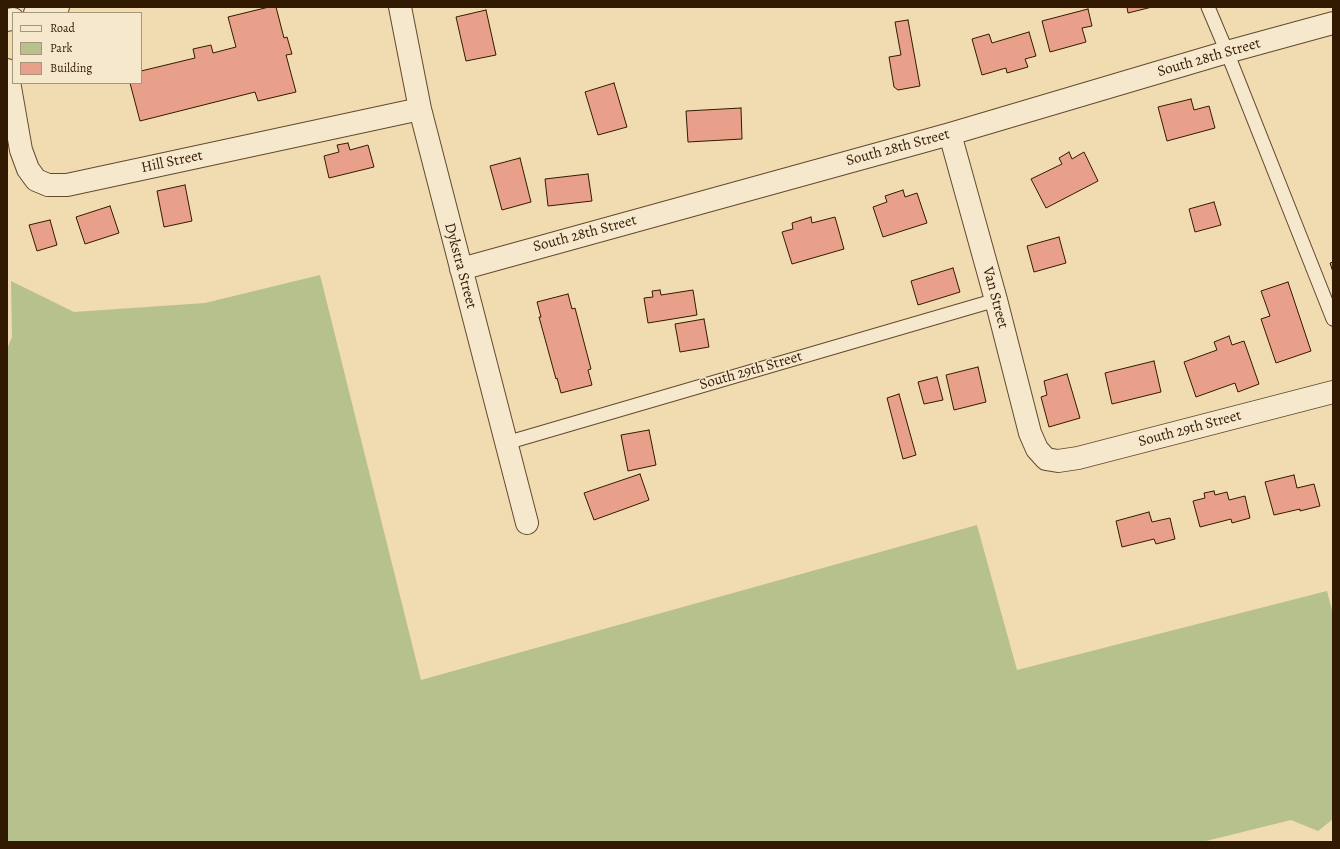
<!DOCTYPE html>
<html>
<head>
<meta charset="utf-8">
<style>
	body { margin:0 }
	#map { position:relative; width:1340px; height:849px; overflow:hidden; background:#f1dbb0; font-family:Alegreya,serif }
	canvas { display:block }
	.frame { position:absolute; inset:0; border:8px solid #321a02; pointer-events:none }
	.legend { position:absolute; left:12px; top:12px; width:130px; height:72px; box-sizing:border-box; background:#f6e8cc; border:1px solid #a8967b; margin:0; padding:5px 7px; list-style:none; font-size:12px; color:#321a02 }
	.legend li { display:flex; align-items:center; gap:8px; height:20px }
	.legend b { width:20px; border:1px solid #a8967b }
</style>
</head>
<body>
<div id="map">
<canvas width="1340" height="849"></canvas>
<div class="frame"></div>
<ul class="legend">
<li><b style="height:5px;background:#f6e8cc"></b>Road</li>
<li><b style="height:11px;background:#b7c18e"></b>Park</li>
<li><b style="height:11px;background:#e8a08a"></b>Building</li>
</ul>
</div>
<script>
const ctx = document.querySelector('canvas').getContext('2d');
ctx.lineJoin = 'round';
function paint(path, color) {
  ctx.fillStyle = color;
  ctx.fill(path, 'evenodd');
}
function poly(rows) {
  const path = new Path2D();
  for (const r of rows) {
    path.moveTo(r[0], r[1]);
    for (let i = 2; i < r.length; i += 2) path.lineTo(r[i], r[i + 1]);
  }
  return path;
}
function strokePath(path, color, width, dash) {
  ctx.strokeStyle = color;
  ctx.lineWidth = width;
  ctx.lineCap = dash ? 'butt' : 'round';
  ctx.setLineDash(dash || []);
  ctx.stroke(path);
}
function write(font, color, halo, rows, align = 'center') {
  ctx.font = font + ' Alegreya,serif';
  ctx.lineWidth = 3;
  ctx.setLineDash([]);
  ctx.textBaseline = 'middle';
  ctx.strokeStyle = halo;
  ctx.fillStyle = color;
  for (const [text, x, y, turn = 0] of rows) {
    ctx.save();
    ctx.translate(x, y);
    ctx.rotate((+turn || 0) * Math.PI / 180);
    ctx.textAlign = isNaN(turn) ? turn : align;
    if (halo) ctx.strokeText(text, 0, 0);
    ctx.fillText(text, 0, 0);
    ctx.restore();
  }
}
paint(poly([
	[320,275,421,680,977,525,1017,670,1327,591,1333,614,1333,819,1318,831,1291,820,1202,842,7,842,7,349,12,337,11,281,74,312,205,303]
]), '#b7c18e');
const building = poly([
	[269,7,276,7,284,38,287,37,292,54,286,55,296,92,258,101,255,92,140,121,130,83,141,83,141,71,195,58,193,49,211,45,213,53,236,47,228,17,269,7],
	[1127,7,1152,7,1128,13,1127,7],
	[1088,9,1092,26,1082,28,1086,42,1050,52,1042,21,1088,9],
	[486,10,496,55,466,61,456,17,486,10],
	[908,20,920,86,898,90,894,87,889,57,901,55,895,22,908,20],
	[1029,32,1036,56,1025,59,1028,67,1007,73,1006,68,982,75,972,39,989,34,992,43,1029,32],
	[614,83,627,127,598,135,585,92,614,83],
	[1191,99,1194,110,1209,106,1215,128,1167,141,1158,107,1191,99],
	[741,108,742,139,688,142,686,111,741,108],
	[348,143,350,150,368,145,374,167,329,178,324,156,339,152,337,145,348,143],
	[1069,152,1072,159,1084,152,1098,181,1046,208,1031,179,1062,164,1059,158,1069,152],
	[520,158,531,202,502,210,490,166,520,158],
	[588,174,592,201,548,206,545,179,588,174],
	[185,185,192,221,164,227,157,191,185,185],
	[903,190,905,197,917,193,927,223,883,237,873,207,887,202,885,196,903,190],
	[1214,202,1221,225,1195,232,1189,209,1214,202],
	[110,206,119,233,85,244,76,217,110,206],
	[811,217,812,223,835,217,844,249,792,264,782,232,793,229,792,223,811,217],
	[50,220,57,245,37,251,29,225,50,220],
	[1059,237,1066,263,1034,272,1027,246,1059,237],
	[1333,262,1333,272,1330,263,1333,262],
	[953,268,960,292,918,305,911,281,953,268],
	[1288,282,1311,351,1276,363,1261,319,1270,316,1261,291,1288,282],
	[660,290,661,295,693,290,697,315,648,323,644,298,653,297,652,291,660,290],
	[568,294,572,309,575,308,591,369,588,370,592,385,561,393,557,378,556,379,539,317,541,317,537,302,568,294],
	[704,319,709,347,680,352,675,324,704,319],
	[1229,336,1232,345,1244,341,1259,384,1238,392,1235,383,1196,397,1184,362,1217,350,1214,342,1229,336],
	[1154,361,1161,392,1112,404,1105,373,1154,361],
	[978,367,986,402,954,410,946,375,978,367],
	[1067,374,1080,418,1049,427,1041,397,1047,395,1044,381,1067,374],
	[937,377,943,400,924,404,918,382,937,377],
	[899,394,916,455,903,459,887,398,899,394],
	[649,430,656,465,628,471,621,435,649,430],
	[640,474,649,500,594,520,584,493,640,474],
	[1294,475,1297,488,1314,484,1320,506,1300,511,1300,509,1274,515,1265,482,1294,475],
	[1214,491,1215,495,1227,492,1229,500,1245,496,1250,518,1232,523,1231,519,1200,527,1193,501,1205,498,1204,493,1214,491],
	[1149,512,1152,522,1170,518,1175,539,1156,544,1154,539,1122,547,1116,521,1149,512]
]);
paint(building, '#e8a08a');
strokePath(building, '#321a02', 1);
const lane = poly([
	[1208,7,1227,52,1333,319],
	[506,443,996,300]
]);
const street = poly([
	[400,7,420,109,527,523],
	[35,13,58,7],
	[7,20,13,19],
	[7,70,21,150,28,169,36,180,48,185,67,185,420,109],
	[950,134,996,300,1030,433,1037,449,1046,459,1058,461,1078,458,1333,392],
	[461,269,950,134,1227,52,1333,23]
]);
strokePath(lane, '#624a2e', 15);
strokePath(street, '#624a2e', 24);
strokePath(lane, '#f6e8cc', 13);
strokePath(street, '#f6e8cc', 22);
write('15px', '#321a02', '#f6e8cc', [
	["South 28th Street",1209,58,-16],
	["South 28th Street",898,148,-15],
	["Hill Street",172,162,-12],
	["South 28th Street",585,234,-15],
	["Dykstra Street",460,266,75],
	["Van Street",995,298,75],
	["South 29th Street",751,371,-16],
	["South 29th Street",1190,429,-15]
]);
</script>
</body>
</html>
